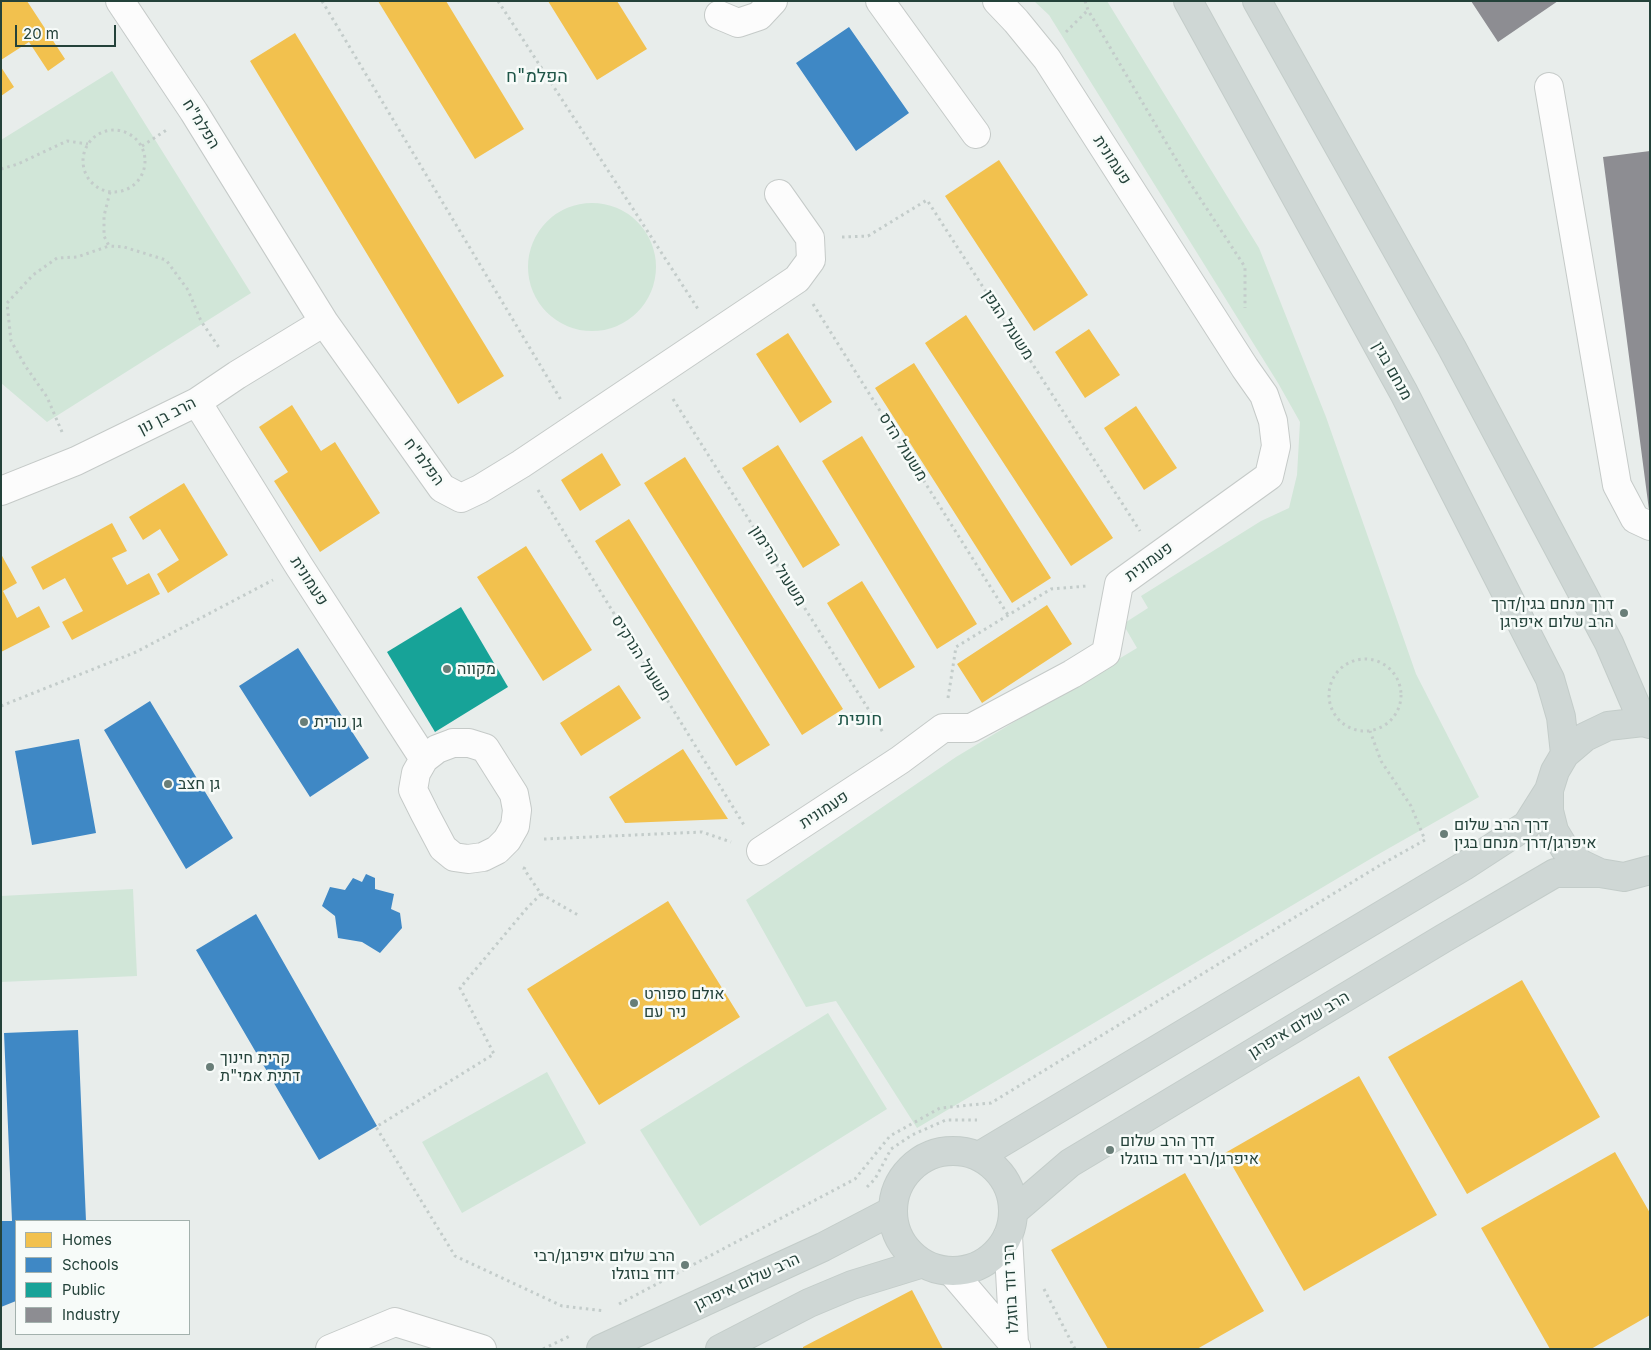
<!DOCTYPE html>
<html>
<head>
<meta charset="utf-8">
<style>
	body { margin:0 }
	#map { position:relative; width:1651px; height:1350px; overflow:hidden; background:#e8edeb; font-family:Inter,sans-serif }
	canvas { display:block }
	.frame { position:absolute; inset:0; border:2px solid #24423a; pointer-events:none }
	.legend { position:absolute; left:15px; top:1220px; width:175px; height:115px; box-sizing:border-box; background:#f7fbf9; border:1px solid #a3b1ad; margin:0; padding:6px 9px; list-style:none; font-size:15px; color:#24423a }
	.legend li { display:flex; align-items:center; gap:10px; height:25px }
	.legend b { width:25px; border:1px solid #a3b1ad }
	.scale { position:absolute; left:15px; top:25px; width:101px; height:22px; box-sizing:border-box; border:2px solid #24423a; border-top:0; padding-left:6px; font-size:15px; line-height:18px; white-space:nowrap; color:#24423a; -webkit-text-stroke:4px #f7fbf9; paint-order:stroke }
</style>
</head>
<body>
<div id="map">
<canvas width="1651" height="1350"></canvas>
<div class="frame"></div>
<ul class="legend">
<li><b style="height:14px;background:#f2c14e"></b>Homes</li>
<li><b style="height:14px;background:#3f88c5"></b>Schools</li>
<li><b style="height:14px;background:#17a398"></b>Public</li>
<li><b style="height:14px;background:#8d8d92"></b>Industry</li>
</ul>
<div class="scale">20 m</div>
</div>
<script>
const ctx = document.querySelector('canvas').getContext('2d');
ctx.lineJoin = 'round';
function paint(path, color) {
  ctx.fillStyle = color;
  ctx.fill(path, 'evenodd');
}
function poly(rows) {
  const path = new Path2D();
  for (const r of rows) {
    if (r.length === 3) {
      path.moveTo(r[0] + r[2], r[1]);
      path.arc(r[0], r[1], r[2], 0, 2 * Math.PI);
      continue;
    }
    path.moveTo(r[0], r[1]);
    for (let i = 2; i < r.length; i += 2) path.lineTo(r[i], r[i + 1]);
  }
  return path;
}
function strokePath(path, color, width, dash) {
  ctx.strokeStyle = color;
  ctx.lineWidth = width;
  ctx.lineCap = dash ? 'butt' : 'round';
  ctx.setLineDash(dash || []);
  ctx.stroke(path);
}
function write(font, color, halo, rows, align = 'center') {
  ctx.font = font + ' Inter,Heebo,sans-serif';
  ctx.lineWidth = 5;
  ctx.setLineDash([]);
  ctx.textBaseline = 'middle';
  ctx.strokeStyle = halo;
  ctx.fillStyle = color;
  for (const [text, x, y, turn = 0] of rows) {
    ctx.save();
    ctx.translate(x, y);
    ctx.rotate((+turn || 0) * Math.PI / 180);
    ctx.textAlign = isNaN(turn) ? turn : align;
    if (halo) ctx.strokeText(text, 0, 0);
    ctx.fillText(text, 0, 0);
    ctx.restore();
  }
}
paint(poly([
	[1034,1,1107,1,1259,248,1326,417,1416,674,1479,797,1377,855,917,1128,836,1001,806,1007,746,900,956,757,1137,648,1123,624,1148,608,1141,596,1261,521,1289,508,1297,475,1300,422,1278,383,1049,15],
	[112,71,251,293,47,422,1,383,1,140],
	[592,267,64],
	[133,889,137,976,1,982,1,896],
	[828,1013,887,1109,700,1226,640,1130],
	[547,1072,586,1143,462,1213,422,1142]
]), '#d1e6d8');
paint(poly([
	[1,1,27,1,65,59,48,71,29,42,1,60],
	[378,1,446,1,524,129,475,159],
	[548,1,617,1,647,49,597,80],
	[295,33,504,376,458,404,250,61],
	[1,67,14,87,1,96],
	[999,160,1088,295,1034,331,945,196],
	[966,315,1113,538,1071,566,925,343],
	[1089,329,1120,375,1085,398,1055,352],
	[788,333,832,402,800,423,756,354],
	[914,363,1051,578,1012,603,875,388],
	[292,405,321,451,335,442,380,513,320,552,274,481,288,472,259,427],
	[1136,406,1177,468,1144,490,1104,428],
	[862,436,977,624,937,649,822,461],
	[778,445,840,545,803,568,742,468],
	[602,453,621,485,580,511,561,480],
	[685,457,843,709,802,735,644,483],
	[184,483,228,555,168,593,157,574,179,560,160,529,143,540,129,517],
	[629,519,770,745,736,766,595,541],
	[112,523,127,551,112,558,127,585,149,573,160,594,72,640,62,622,83,611,65,578,43,590,31,567],
	[526,546,592,650,543,681,477,577],
	[1,554,17,583,3,591,17,618,39,606,50,627,1,652],
	[862,581,915,667,879,689,827,603],
	[1047,605,1072,644,982,703,957,664],
	[619,685,641,718,581,756,560,723],
	[683,749,728,819,625,823,609,797],
	[668,901,740,1017,599,1105,527,989],
	[1522,980,1600,1117,1467,1194,1388,1057],
	[1359,1076,1437,1215,1304,1291,1225,1153],
	[1615,1152,1650,1213,1650,1315,1591,1349,1550,1349,1481,1228],
	[1185,1173,1264,1311,1197,1349,1108,1349,1051,1250],
	[912,1290,943,1349,803,1349,803,1347]
]), '#f2c14e');
paint(poly([
	[849,27,909,113,856,151,796,63],
	[298,648,369,758,310,797,239,686],
	[150,701,233,838,186,869,104,730],
	[79,739,96,833,32,845,15,751],
	[366,874,375,878,375,889,394,894,391,909,400,913,402,928,380,953,362,942,338,938,335,916,322,906,330,887,345,890,353,878,362,882],
	[256,914,377,1126,319,1160,196,950],
	[78,1030,86,1221,16,1221,16,1301,1,1307,1,1221,12,1221,4,1033]
]), '#3f88c5');
paint(poly([
	[461,607,508,687,435,732,387,652]
]), '#17a398');
paint(poly([
	[1471,1,1558,1,1498,42],
	[1650,151,1650,510,1649,510,1603,157]
]), '#8d8d92');
const minor = poly([
	[120,1,194,112,324,322,442,488,461,498,480,489,521,464,797,279,811,260,810,238,779,194],
	[880,1,976,134],
	[719,15,738,23,759,16,773,1],
	[1549,87,1617,485,1635,519,1650,526],
	[197,402,299,566,424,759],
	[1,491,76,461,197,402,237,375,324,322],
	[453,743,469,743,485,748,514,794,517,810,515,826,507,840,497,850,483,857,468,859,454,857,443,848,425,814,413,790,416,773,424,759,437,749,453,743],
	[761,851,900,760,943,728,971,728,1072,674,1106,653,1119,584,1269,476,1276,446,1273,421,1264,395,1245,368,1047,59,1016,21,997,1],
	[1008,1236,1014,1343],
	[952,1272,1016,1347],
	[330,1349,395,1322,482,1349]
]);
const major = poly([
	[1188,1,1404,393,1550,679,1561,717,1565,754],
	[1257,1,1452,348,1609,643,1643,722],
	[1650,724,1643,722,1608,726,1585,737,1565,754,1555,771,1549,790,1549,811,1554,831,1565,849,1581,864,1600,873,1624,877,1650,870],
	[953,1211,60],
	[979,1156,1464,866,1527,825,1549,790],
	[1013,1212,1070,1163,1444,938,1555,873,1600,873],
	[601,1349,823,1247,892,1211],
	[720,1349,809,1303,852,1285,920,1264]
]);
strokePath(minor, '#c5cac8', 30);
strokePath(major, '#c3ccc9', 30);
strokePath(poly([
	[322,1,561,400],
	[498,1,698,309],
	[1085,1,1088,10,1190,183,1245,267,1245,308],
	[1066,32,1088,10],
	[114,161,31],
	[142,146,168,129],
	[1,169,18,164,67,141,88,144],
	[110,192,104,216,104,236,109,246,124,247,166,260,188,290,201,321,220,349],
	[842,237,868,236,927,200,1140,531],
	[813,304,1008,615],
	[673,399,884,734],
	[62,432,47,397,26,367,11,341,7,303,33,275,57,258,77,257,109,246],
	[538,490,744,825],
	[1365,695,36],
	[948,698,956,647,1051,589,1087,586],
	[1,706,136,652,273,580],
	[544,839,702,832,731,842],
	[525,867,524,869,541,894,578,915],
	[541,894,527,908,460,988,494,1054,376,1127,455,1256,562,1306,605,1311],
	[867,1187,875,1179,891,1149,912,1135,946,1120,977,1120],
	[1044,1289,1075,1349],
	[619,1304,855,1179,890,1136,940,1108,991,1103,1382,864,1425,840,1411,806,1381,761,1370,731],
	[543,1349,572,1335]
]), '#c3ccca', 3, [2.5, 4]);
strokePath(minor, '#fcfcfc', 28);
strokePath(major, '#cfd7d5', 28);
for (const [x, y, r, color] of [
	[1624,613,5,"#697e78"],
	[447,669,5,"#697e78"],
	[304,722,5,"#697e78"],
	[168,784,5,"#697e78"],
	[1444,834,5,"#697e78"],
	[634,1003,5,"#697e78"],
	[210,1067,5,"#697e78"],
	[1110,1150,5,"#697e78"],
	[685,1265,5,"#697e78"]
]) {
  const dot = new Path2D();
  dot.arc(x, y, r, 0, 2 * Math.PI);
  ctx.fillStyle = color;
  ctx.fill(dot);
  strokePath(dot, '#f7fbf9', 2);
}
write('16px', '#24423a', '#f7fbf9', [
	["הפלמ\"ח",201,124,58],
	["פעמונית",1112,160,57],
	["משעול הגפן",1008,325,57],
	["מנחם בגין",1392,371,61],
	["הרב בן נון",167,416,-27],
	["משעול הדס",903,447,58],
	["הפלמ\"ח",424,462,53],
	["פעמונית",1149,562,-36],
	["משעול הרימון",778,566,58],
	["פעמונית",309,581,57],
	["משעול הנרקיס",641,658,58],
	["פעמונית",824,810,-33],
	["הרב שלום איפרגן",1299,1025,-31],
	["הרב שלום איפרגן",747,1282,-25],
	["רבי דוד בוזגלו",1011,1289,-93]
]);
write('16px', '#24423a', '#f7fbf9', [
	["דרך מנחם בגין/דרך",1614,604,"right"],
	["הרב שלום איפרגן",1614,622,"right"],
	["מקווה",457,669],
	["גן נורית",314,722],
	["גן חצב",178,784],
	["דרך הרב שלום",1454,825],
	["איפרגן/דרך מנחם בגין",1454,843],
	["אולם ספורט",644,994],
	["ניר עם",644,1012],
	["קרית חינוך",220,1058],
	["דתית אמי\"ת",220,1076],
	["דרך הרב שלום",1120,1141],
	["איפרגן/רבי דוד בוזגלו",1120,1159],
	["הרב שלום איפרגן/רבי",675,1256,"right"],
	["דוד בוזגלו",675,1274,"right"]
], 'left');
write('18px', '#1f5548', '#f7fbf9', [
	["הפלמ\"ח",537,77],
	["חופית",860,720]
]);
</script>
</body>
</html>
